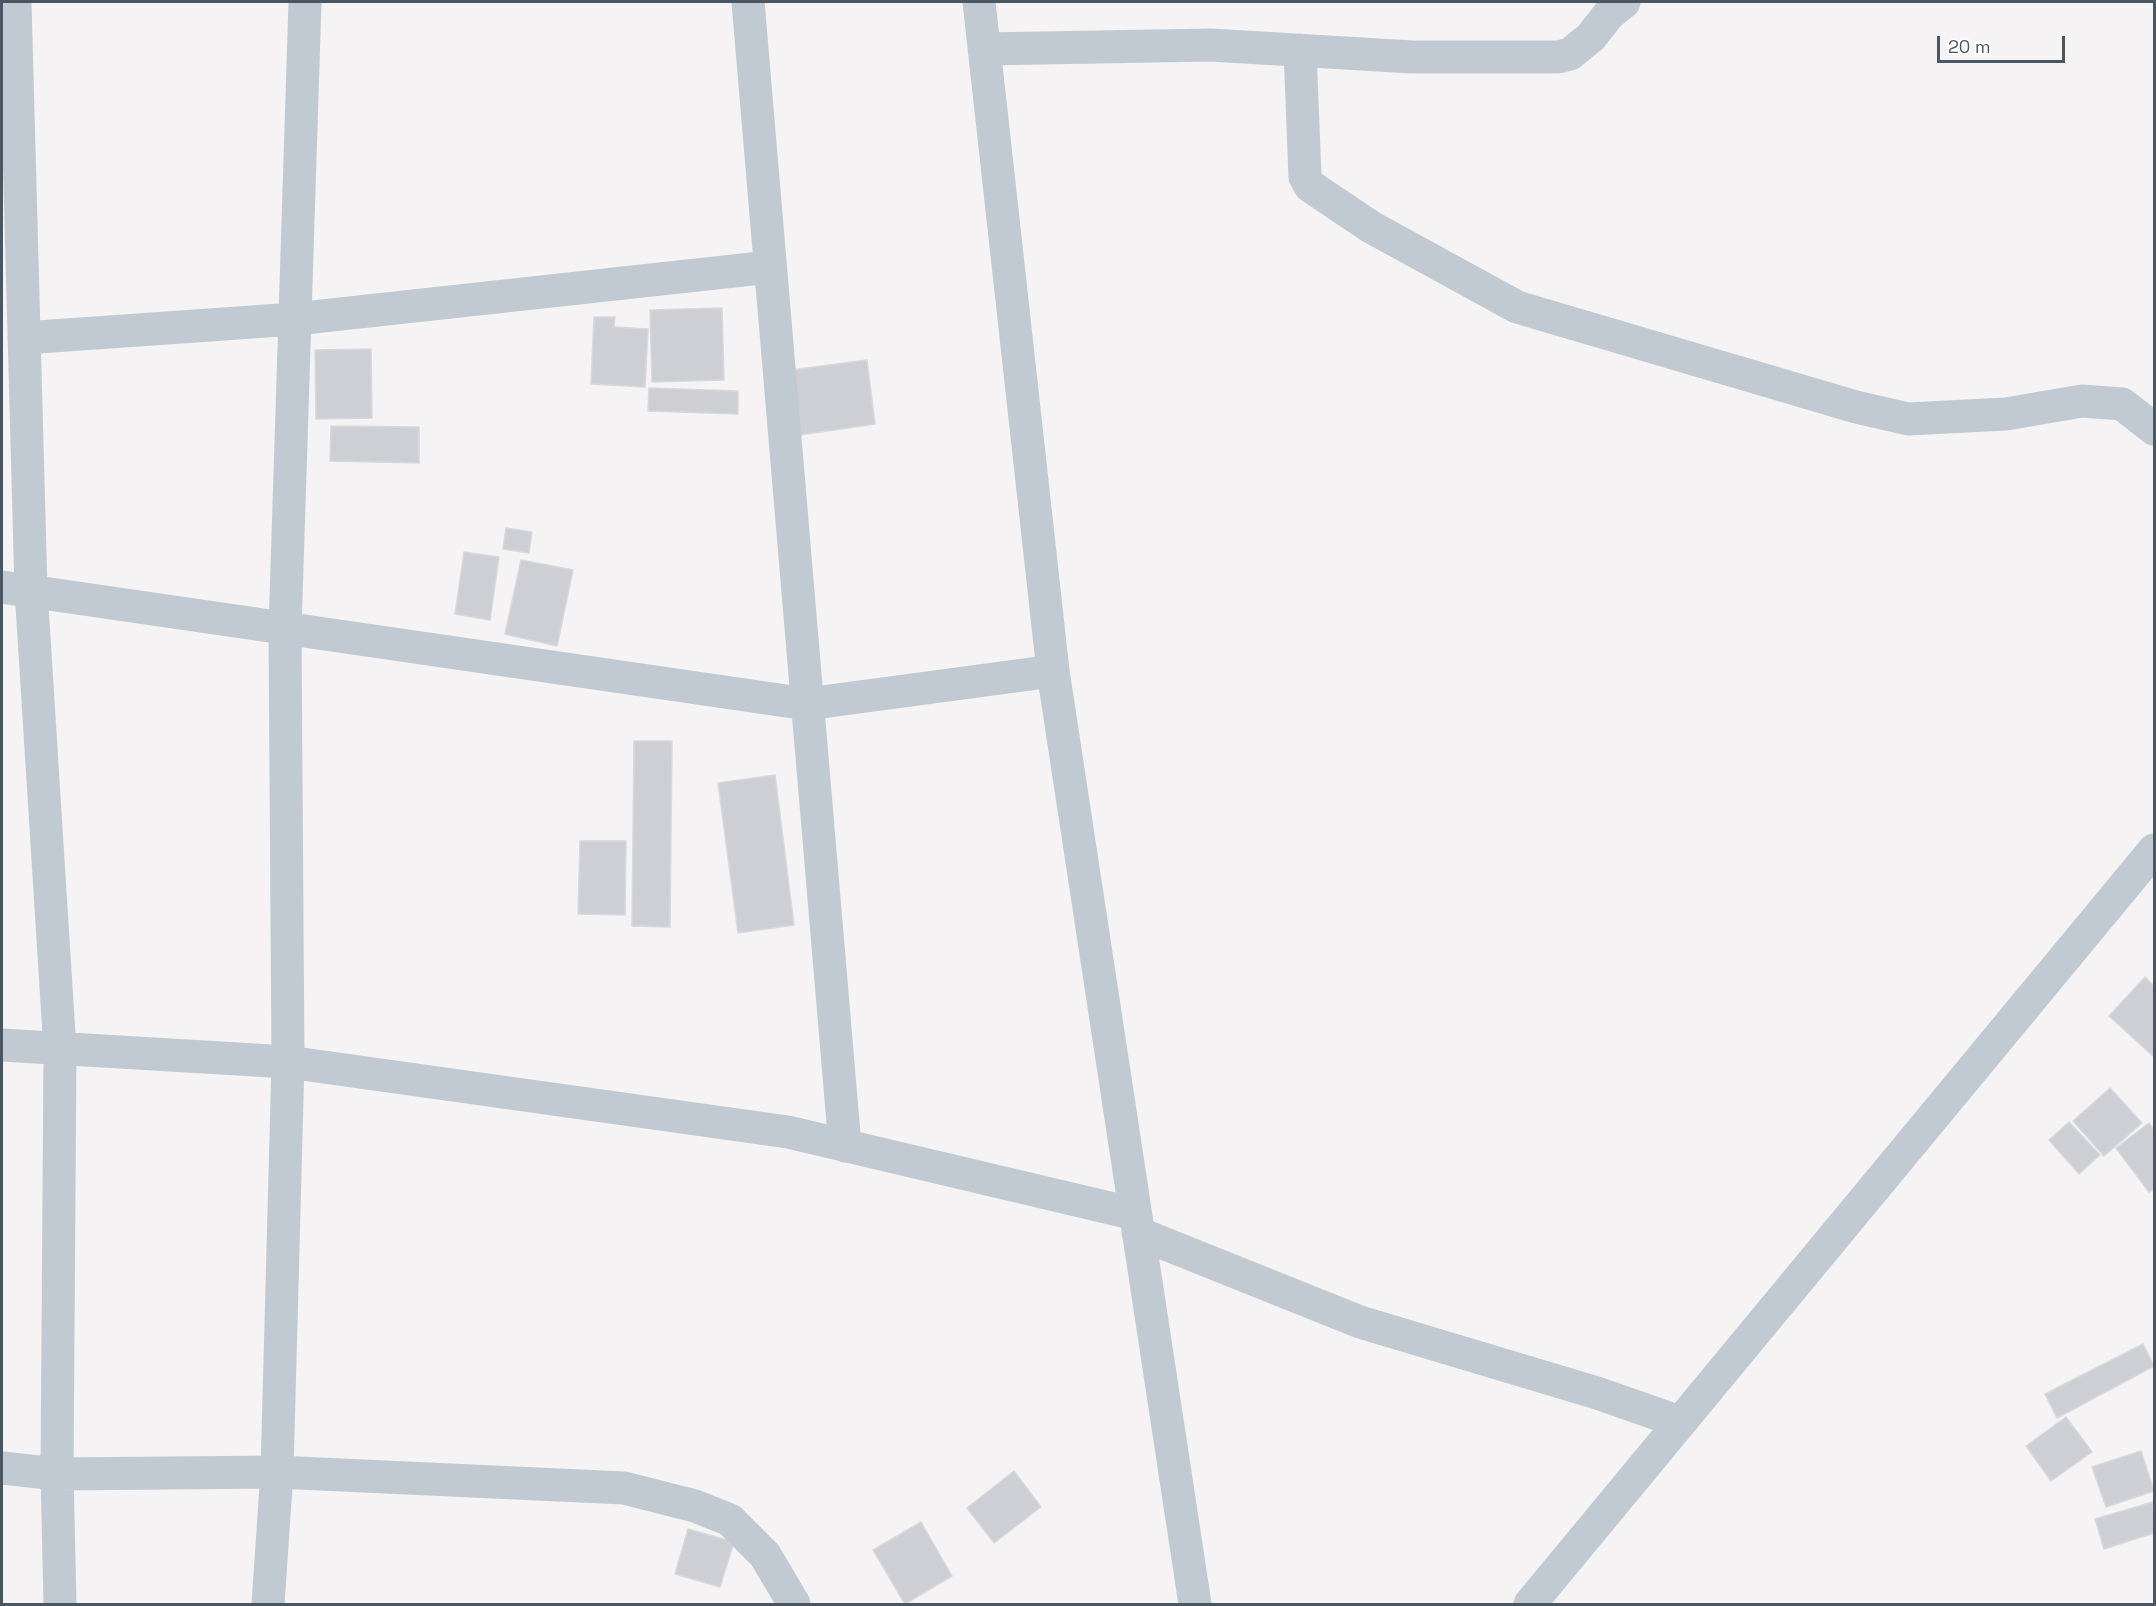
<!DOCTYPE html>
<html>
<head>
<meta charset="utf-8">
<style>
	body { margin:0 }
	#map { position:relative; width:2156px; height:1606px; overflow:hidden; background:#f5f3f3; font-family:"Space Grotesk",sans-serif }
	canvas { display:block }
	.frame { position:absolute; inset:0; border:3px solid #4a5661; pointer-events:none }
	.scale { position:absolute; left:1937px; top:36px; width:128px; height:27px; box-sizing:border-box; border:3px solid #4a5661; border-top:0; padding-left:8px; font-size:18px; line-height:21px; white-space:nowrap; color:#4a5661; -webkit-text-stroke:4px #fff; paint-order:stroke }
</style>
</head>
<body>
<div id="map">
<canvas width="2156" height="1606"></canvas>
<div class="frame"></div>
<div class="scale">20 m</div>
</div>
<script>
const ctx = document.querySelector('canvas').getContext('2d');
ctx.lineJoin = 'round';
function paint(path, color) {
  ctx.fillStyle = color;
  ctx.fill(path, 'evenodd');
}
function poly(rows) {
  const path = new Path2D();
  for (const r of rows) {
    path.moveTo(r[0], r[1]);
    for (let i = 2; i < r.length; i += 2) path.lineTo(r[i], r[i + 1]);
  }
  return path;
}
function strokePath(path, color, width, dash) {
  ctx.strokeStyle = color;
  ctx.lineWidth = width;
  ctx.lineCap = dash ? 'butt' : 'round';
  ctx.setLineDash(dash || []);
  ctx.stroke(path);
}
const building = poly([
	[722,308,724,380,652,382,650,310,722,308],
	[594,317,615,317,614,327,648,329,645,387,591,384,594,317],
	[371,349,372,418,316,419,315,350,371,349],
	[867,360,875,424,800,435,792,370,867,360],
	[649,388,738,391,738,414,648,411,649,388],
	[331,426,419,427,419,463,330,461,331,426],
	[506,528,532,532,529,553,503,549,506,528],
	[464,552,499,557,490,620,455,614,464,552],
	[521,560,573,570,557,646,505,634,521,560],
	[634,741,672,741,670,927,632,926,634,741],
	[775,775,794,925,738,933,718,783,775,775],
	[580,841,626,841,625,915,578,914,580,841],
	[2145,977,2154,986,2154,1057,2109,1016,2145,977],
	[2110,1088,2142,1123,2104,1156,2073,1121,2110,1088],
	[2069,1122,2100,1155,2079,1174,2049,1140,2069,1122],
	[2149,1123,2154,1130,2154,1189,2149,1192,2116,1148,2149,1123],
	[2143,1344,2154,1366,2057,1418,2045,1394,2143,1344],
	[2066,1417,2092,1452,2051,1481,2026,1446,2066,1417],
	[2141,1451,2154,1491,2106,1507,2092,1467,2141,1451],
	[1014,1471,1041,1507,994,1543,967,1508,1014,1471],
	[2153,1502,2154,1533,2104,1549,2095,1519,2153,1502],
	[921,1522,952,1576,905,1604,873,1550,921,1522],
	[688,1529,734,1542,720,1587,675,1574,688,1529]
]);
paint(building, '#cdcfd5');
strokePath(building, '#d7d9de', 1.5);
strokePath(poly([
	[15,2,31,590,60,1050,57,1474,60,1604],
	[748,2,845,1146],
	[979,2,1053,671,1195,1604],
	[984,49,1211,45,1412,57,1558,57,1570,54,1591,37,1609,14,1624,2],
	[1300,50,1305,177,1310,186,1371,227,1517,307,1856,407,1908,419,2006,414,2082,401,2122,404,2154,429],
	[24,338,295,319,770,267],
	[2,587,807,704,1053,671],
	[2,1045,288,1062,788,1132,1135,1214],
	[1138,1233,1360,1322,1597,1393,1680,1422],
	[2,1468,57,1474,277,1472,624,1488,695,1506,730,1520,765,1555,794,1604],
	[268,1604,277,1472,288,1062,285,630,305,2],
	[1530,1604,2154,850]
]), '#c1cad2', 33);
</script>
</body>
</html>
